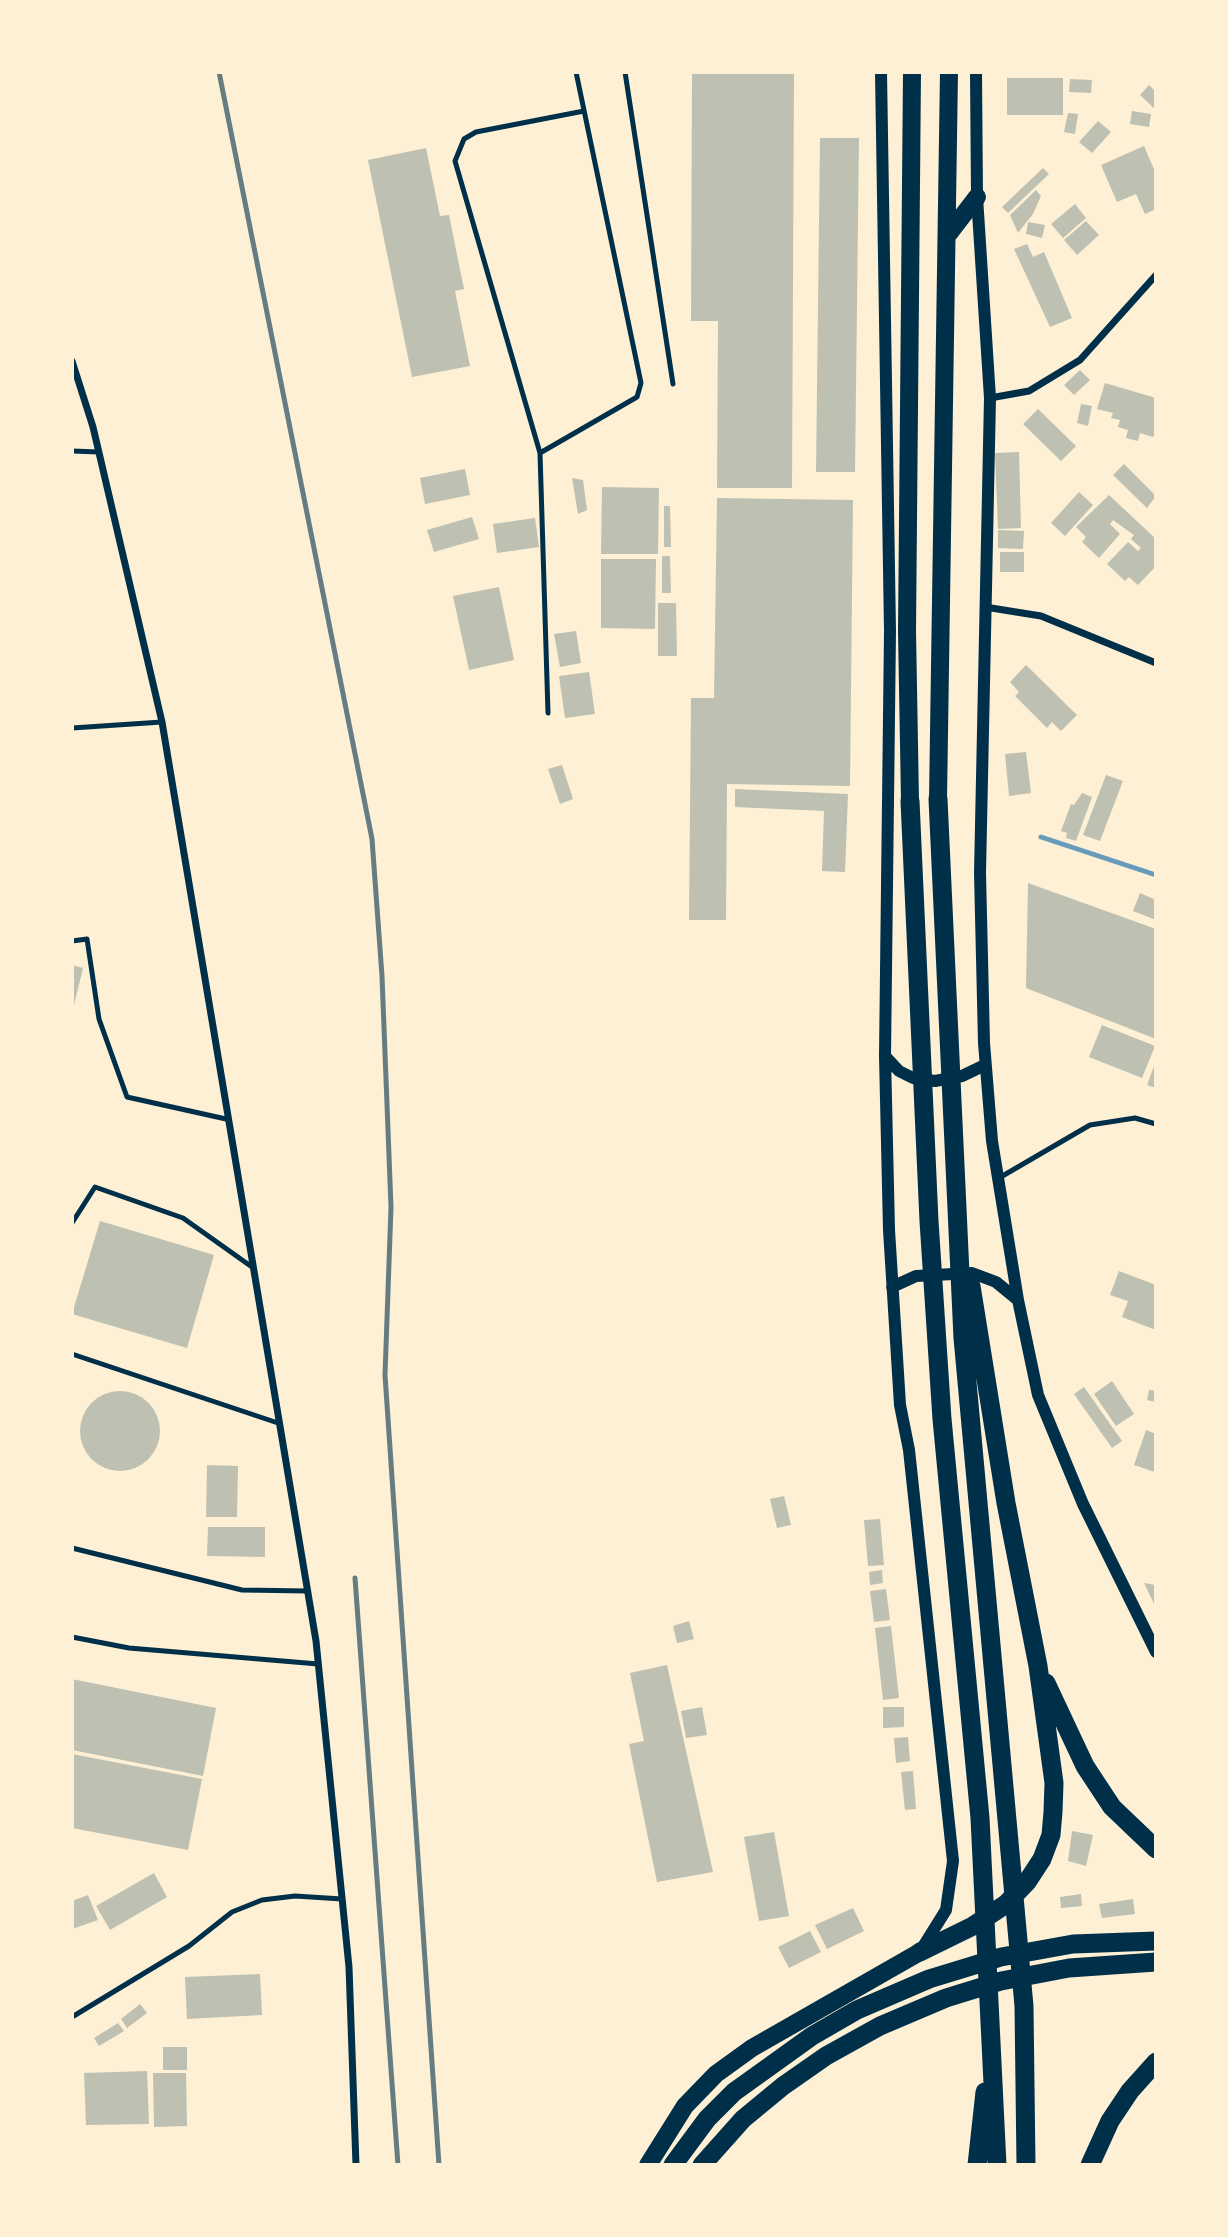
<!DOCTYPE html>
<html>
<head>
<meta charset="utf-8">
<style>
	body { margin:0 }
	#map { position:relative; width:1228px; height:2237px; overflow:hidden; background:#fdf0d5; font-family:Cabin,sans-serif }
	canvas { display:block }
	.frame { position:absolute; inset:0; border:74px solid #fdf0d5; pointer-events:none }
</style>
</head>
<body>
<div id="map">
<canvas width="1228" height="2237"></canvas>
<div class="frame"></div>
</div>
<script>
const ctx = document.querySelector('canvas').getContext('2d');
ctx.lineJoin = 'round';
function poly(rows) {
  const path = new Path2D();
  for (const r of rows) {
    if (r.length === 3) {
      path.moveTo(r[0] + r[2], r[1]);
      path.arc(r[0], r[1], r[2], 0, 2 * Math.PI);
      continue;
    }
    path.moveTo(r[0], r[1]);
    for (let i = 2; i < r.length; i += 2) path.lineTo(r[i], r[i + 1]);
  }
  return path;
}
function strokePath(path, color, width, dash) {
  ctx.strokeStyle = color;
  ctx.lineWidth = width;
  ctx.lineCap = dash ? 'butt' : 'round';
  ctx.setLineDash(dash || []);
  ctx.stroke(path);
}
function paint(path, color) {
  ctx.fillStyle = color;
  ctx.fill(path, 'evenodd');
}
strokePath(poly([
	[1041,837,1156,875]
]), '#669bbc', 5);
paint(poly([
	[692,72,794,72,792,488,717,488,718,321,691,321],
	[1007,78,1063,78,1063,115,1007,115],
	[1070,79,1092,80,1091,93,1069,92],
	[1149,85,1156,92,1156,110,1140,95],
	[1132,111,1151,114,1149,127,1130,124],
	[1068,113,1078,114,1075,134,1064,132],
	[1098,121,1111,132,1092,153,1079,142],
	[820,138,859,138,855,472,816,472],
	[1144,146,1156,174,1156,209,1145,214,1136,194,1117,202,1101,165],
	[426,148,440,216,449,215,464,289,455,291,470,366,412,377,368,160],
	[1043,168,1049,174,1008,213,1002,207],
	[1036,190,1041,196,1033,214,1018,233,1010,215],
	[1075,204,1086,218,1063,238,1051,224],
	[1086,221,1099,235,1077,255,1064,240],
	[1028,222,1045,225,1042,238,1026,234],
	[1027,244,1033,257,1044,252,1072,318,1050,327,1014,249],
	[1080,370,1090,380,1074,395,1064,385],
	[1105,383,1156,398,1156,431,1153,437,1140,433,1138,441,1126,438,1128,430,1118,427,1120,420,1111,418,1113,413,1097,409],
	[1081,404,1092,406,1088,426,1077,423],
	[1038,409,1076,446,1061,461,1023,424],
	[1019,452,1021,528,998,529,995,453],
	[1124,464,1156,496,1147,508,1113,475],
	[465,469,470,495,425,504,420,478],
	[572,478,583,480,587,510,578,514],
	[602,487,659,488,658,554,601,554],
	[1079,492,1093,505,1065,536,1051,523],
	[1109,495,1156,539,1156,566,1138,585,1129,577,1125,581,1107,564,1128,542,1138,551,1141,548,1131,539,1134,535,1113,520,1110,524,1120,534,1099,558,1082,542,1086,537,1076,527],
	[717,498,853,500,850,786,727,784,726,920,689,920,691,698,714,698],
	[664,506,670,506,671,547,664,547],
	[472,517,479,539,434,552,427,530],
	[535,518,539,547,497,553,493,524],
	[998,530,1024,531,1023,549,998,548],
	[1000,552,1024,552,1024,572,1000,572],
	[662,556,670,556,671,593,662,593],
	[601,559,656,559,655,629,601,628],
	[499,587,514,660,469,670,453,596],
	[658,603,676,603,677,656,658,656],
	[576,631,581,663,560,667,554,634],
	[1026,665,1077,715,1061,731,1052,722,1047,728,1015,696,1019,692,1010,682],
	[589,672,595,714,565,718,559,676],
	[1026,752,1031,793,1009,796,1005,754],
	[562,765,573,799,560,804,548,769],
	[1106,775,1123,781,1100,841,1083,835],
	[735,789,848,794,845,872,822,871,824,811,735,807],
	[1082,793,1092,797,1076,841,1066,838,1067,833,1061,831,1071,804,1074,805],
	[1028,883,1156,929,1156,1039,1026,988],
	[1140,893,1156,900,1156,920,1133,911],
	[72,965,83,968,73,1009,72,1009],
	[1102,1025,1155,1046,1142,1078,1089,1057],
	[1156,1061,1156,1088,1147,1085],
	[100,1221,214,1255,187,1348,72,1314],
	[1119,1271,1156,1285,1156,1330,1122,1317,1128,1301,1110,1295],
	[1112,1381,1134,1414,1116,1426,1094,1394],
	[1084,1387,1122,1441,1112,1448,1074,1394],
	[1149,1390,1156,1391,1156,1402,1147,1400],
	[120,1431,40],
	[1146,1430,1156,1434,1155,1472,1134,1465],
	[207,1465,238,1466,237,1517,206,1517],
	[784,1496,791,1525,777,1528,770,1499],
	[880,1519,884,1565,868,1566,864,1520],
	[208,1527,265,1527,265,1557,207,1556],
	[882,1570,883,1583,870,1585,869,1572],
	[1144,1583,1156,1585,1156,1608],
	[886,1589,890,1620,874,1622,870,1591],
	[689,1621,694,1639,677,1643,673,1626],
	[891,1626,899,1698,883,1700,875,1628],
	[667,1665,713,1872,657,1882,629,1744,644,1741,630,1673],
	[72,1679,216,1708,203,1776,72,1750],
	[702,1707,707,1735,686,1738,681,1711],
	[883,1707,904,1707,904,1727,883,1728],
	[908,1737,910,1761,896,1763,894,1738],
	[72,1754,202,1779,188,1850,72,1828],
	[913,1771,916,1809,905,1810,901,1772],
	[1072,1831,1093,1835,1086,1866,1068,1861],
	[774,1832,789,1916,759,1921,744,1837],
	[154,1873,167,1897,110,1930,96,1906],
	[1081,1894,1082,1906,1061,1908,1060,1897],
	[88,1895,98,1920,72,1929,72,1901],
	[1133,1899,1135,1914,1102,1918,1099,1904],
	[853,1908,864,1931,827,1949,815,1925],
	[810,1931,821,1952,789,1968,778,1947],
	[260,1974,262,2015,187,2019,185,1977],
	[140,2004,147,2013,127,2028,121,2019],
	[118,2023,124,2031,99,2046,94,2038],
	[163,2047,187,2047,187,2070,163,2070],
	[147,2071,149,2124,86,2125,84,2073],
	[153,2073,186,2073,187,2126,154,2127]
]), '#bec0b2');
strokePath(poly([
	[625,72,673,384],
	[72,451,99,452],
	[540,453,637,397,641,383,576,72],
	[548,713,540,453,455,161,464,139,476,132,584,111],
	[72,728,162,722],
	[72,941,87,939,99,1019,127,1097,226,1119],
	[999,1178,1090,1125,1135,1118,1156,1124],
	[72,1223,95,1187,183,1218,252,1267],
	[72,1354,278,1423],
	[72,1548,242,1590,307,1591],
	[72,1637,129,1648,318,1664],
	[72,2017,189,1946,232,1912,262,1900,295,1896,342,1899]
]), '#003049', 5);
strokePath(poly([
	[72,361,93,427,162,722,316,1641,349,1967,356,2165],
	[990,398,1029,391,1080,360,1156,275],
	[985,607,1041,616,1156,663]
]), '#003049', 7);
strokePath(poly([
	[881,72,890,631,885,1056,889,1230,900,1405,909,1450,953,1861,946,1910,921,1950],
	[976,72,977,197,990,398,980,873,984,1043,992,1141,1018,1300,1038,1395,1083,1504,1156,1652],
	[885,1056,899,1071,913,1078,935,1081,962,1076,985,1065],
	[892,1287,916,1276,972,1273,996,1282,1018,1300]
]), '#003049', 12);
strokePath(poly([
	[947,236,977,197],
	[938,799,949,72],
	[910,801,907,631,912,72],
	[648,2165,685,2106,716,2074,752,2048,920,1952]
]), '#003049', 18);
strokePath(poly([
	[938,799,963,1338,1024,2006,1026,2165],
	[910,801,929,1221,942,1419,980,1818,997,2165],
	[1046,1683,1085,1766,1112,1807,1156,1849],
	[920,1952,973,1926,1006,1904,1027,1882,1042,1859,1051,1835,1053,1812,1054,1783,1038,1666,1006,1503,971,1286],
	[673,2165,707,2119,734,2092,812,2036,857,2010,929,1979,1001,1957,1073,1944,1156,1941],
	[702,2165,743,2119,783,2086,826,2056,880,2026,946,1998,1001,1981,1069,1968,1156,1962],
	[977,2165,985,2092],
	[1090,2165,1110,2121,1130,2091,1156,2062]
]), '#003049', 19);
strokePath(poly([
	[219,72,372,839,382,976,391,1207,385,1375,439,2165],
	[355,1578,398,2165]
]), '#657d81', 5);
</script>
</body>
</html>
